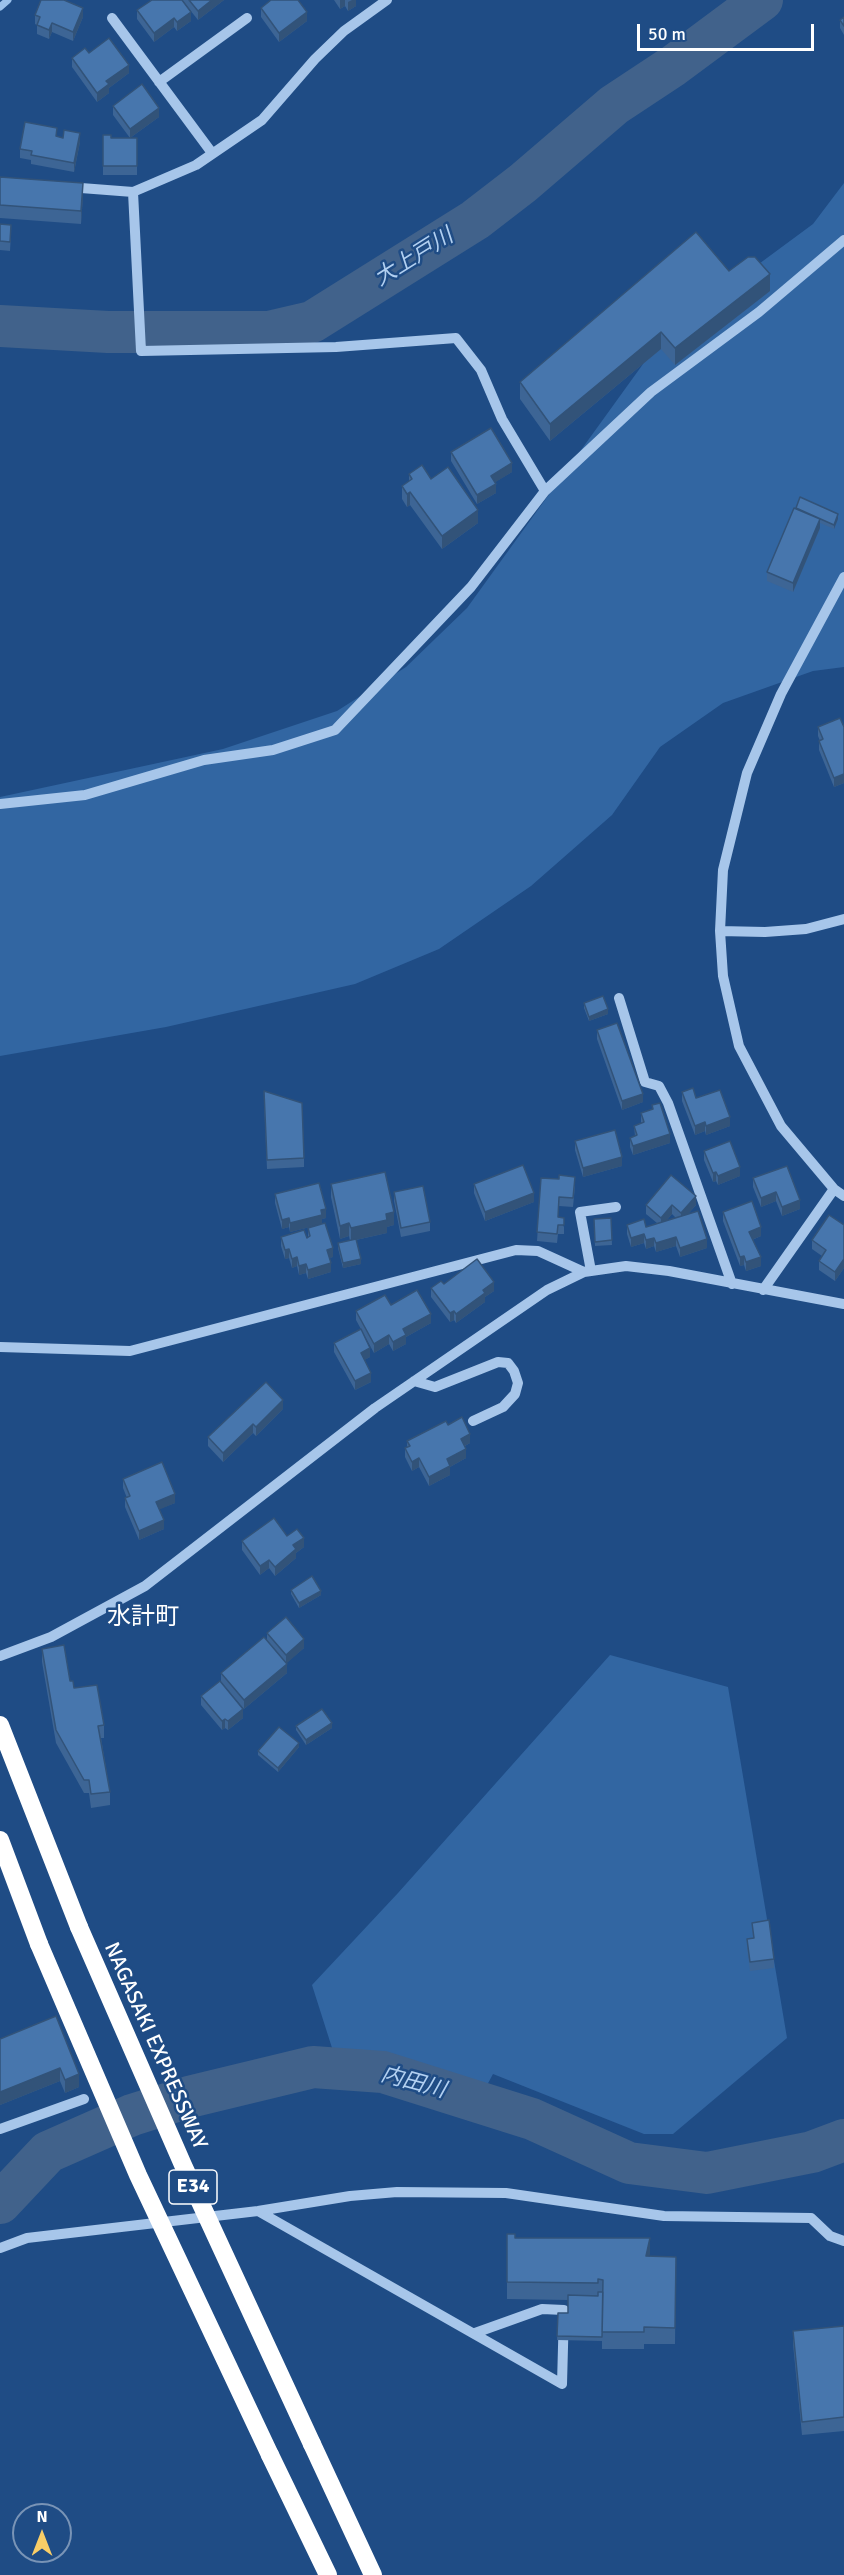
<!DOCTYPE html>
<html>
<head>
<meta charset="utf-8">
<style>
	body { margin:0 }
	#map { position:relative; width:844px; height:2575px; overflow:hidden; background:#1f4c85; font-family:Signika,sans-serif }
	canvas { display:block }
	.north { position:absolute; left:12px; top:2503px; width:60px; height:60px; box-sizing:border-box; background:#1f4c85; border:2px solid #7994b6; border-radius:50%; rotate:0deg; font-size:16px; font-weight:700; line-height:24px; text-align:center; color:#fff }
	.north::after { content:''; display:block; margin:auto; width:21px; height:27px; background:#f8cd67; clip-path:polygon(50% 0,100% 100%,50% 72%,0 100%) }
	.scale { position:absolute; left:637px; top:24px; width:177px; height:27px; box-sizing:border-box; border:3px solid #fff; border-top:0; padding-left:8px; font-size:18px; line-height:21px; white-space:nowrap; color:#fff; -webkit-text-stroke:4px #1f4c85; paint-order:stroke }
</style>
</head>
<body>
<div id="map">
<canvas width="844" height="2575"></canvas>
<div class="north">N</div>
<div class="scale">50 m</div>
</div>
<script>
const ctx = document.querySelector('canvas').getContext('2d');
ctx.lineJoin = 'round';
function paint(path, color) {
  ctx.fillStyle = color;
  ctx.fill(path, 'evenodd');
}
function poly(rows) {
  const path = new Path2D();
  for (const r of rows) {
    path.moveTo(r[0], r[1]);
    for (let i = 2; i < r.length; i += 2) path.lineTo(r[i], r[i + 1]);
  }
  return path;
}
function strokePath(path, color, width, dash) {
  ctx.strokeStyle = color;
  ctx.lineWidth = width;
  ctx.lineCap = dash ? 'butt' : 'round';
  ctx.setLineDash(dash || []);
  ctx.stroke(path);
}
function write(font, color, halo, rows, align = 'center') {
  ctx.font = font + ' Signika,"Noto Sans JP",sans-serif';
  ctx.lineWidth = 5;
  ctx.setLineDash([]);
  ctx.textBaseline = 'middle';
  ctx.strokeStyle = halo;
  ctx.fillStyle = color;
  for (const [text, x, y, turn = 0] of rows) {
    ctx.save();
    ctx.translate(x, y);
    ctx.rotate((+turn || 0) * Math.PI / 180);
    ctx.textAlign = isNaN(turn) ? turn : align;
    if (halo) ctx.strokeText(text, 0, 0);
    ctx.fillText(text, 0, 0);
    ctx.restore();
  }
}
paint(poly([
	[844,183,844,667,813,671,723,703,660,747,612,815,531,886,439,949,355,984,166,1027,0,1056,0,797,223,749,337,711,406,667,467,608,651,353,729,286,813,224],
	[610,1655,728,1687,787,2038,673,2134,644,2134,493,2074,486,2087,333,2051,312,1985,398,1893]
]), '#3266a2');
strokePath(poly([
	[0,7,8,0]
]), '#9ac1eb', 7);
strokePath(poly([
	[0,326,108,332,269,332,312,322,475,220,523,183,614,105,673,66,762,0],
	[0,2203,48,2152,132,2115,189,2097,313,2067,383,2072,532,2119,629,2163,707,2173,812,2152,844,2140]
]), '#41628b', 42);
strokePath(poly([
	[112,18,212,153],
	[159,82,247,18],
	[68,187,133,192,196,165,262,120,315,59,344,31,387,0],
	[133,192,141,351,336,347,456,338,481,370,502,419,545,491],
	[844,577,781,694,747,773,723,870,720,931,723,976,739,1046,781,1126,834,1189,844,1196],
	[0,804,85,795,204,760,273,750,335,730,471,587,545,491,651,392,759,312,844,240],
	[720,931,765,932,806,929,844,919],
	[619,998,645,1082,659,1086,668,1103,732,1284],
	[591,1271,580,1212,616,1207],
	[763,1290,834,1189],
	[0,1347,130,1351,516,1250,538,1251,584,1272],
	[414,1381,435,1387,498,1362,508,1363,514,1371,518,1383,515,1394,503,1407,473,1421],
	[0,1656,51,1637,145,1586,375,1408,547,1290,584,1272,626,1266,669,1271,844,1304],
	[0,2129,84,2099],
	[258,2211,562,2384,564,2310,542,2309,475,2333],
	[0,2248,27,2238,258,2211,350,2196,397,2192,506,2193,664,2216,811,2218,830,2236,844,2241]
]), '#a7c6ea', 10);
strokePath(poly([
	[0,1725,79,1927],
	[0,1840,39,1944],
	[312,2444,373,2575],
	[270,2455,328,2575]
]), '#fff', 18);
strokePath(poly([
	[79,1927,183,2165,312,2444],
	[39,1944,138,2175,270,2455]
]), '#fff', 18);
paint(poly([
	[150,0,182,0,191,21,177,31,174,27,154,42,137,19,137,10,150,2],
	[182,0,224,0,198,20],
	[334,0,356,0,356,6,348,11,345,6,340,9],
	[261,8,307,21,279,42,261,17],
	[35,15,83,17,73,41,52,32,49,39,37,34,37,25,35,24],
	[844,17,844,35,840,28,840,20],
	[89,53,129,73,109,88,109,93,97,102,72,67,72,58],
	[113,106,159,117,130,138,113,115],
	[103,135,111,138,137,138,137,175,103,175],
	[57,137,80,142,74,172,31,164,31,160,20,158,20,149],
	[0,177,83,196,81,224,0,218],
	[0,224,11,234,10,251,0,250],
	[729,271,770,291,675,365,661,349,550,441,520,399,520,382],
	[451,452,512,472,495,482,496,493,477,504,451,461],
	[409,474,431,479,478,523,442,549,410,505,407,507,402,499,402,486,409,481],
	[794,508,838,519,834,529,820,523,820,528,793,592,767,581,767,572],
	[818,727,844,727,844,783,834,787,819,750,819,741,820,741,818,736],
	[584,1003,608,1014,589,1021,584,1008],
	[597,1030,643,1102,622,1110,597,1039],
	[682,1092,696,1098,730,1126,706,1135,705,1131,695,1135,682,1101],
	[264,1100,304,1158,304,1167,267,1169],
	[652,1105,670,1143,633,1155,630,1147,630,1138,635,1136,634,1126,641,1123,641,1113,652,1109],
	[575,1141,622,1166,583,1177,575,1150],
	[704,1151,740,1176,718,1185,716,1181,713,1182,704,1160],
	[541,1178,575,1186,573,1207,559,1206,558,1217,564,1227,564,1234,558,1234,557,1243,537,1241],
	[753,1178,800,1209,782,1216,776,1201,761,1207,753,1187],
	[331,1184,394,1225,387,1227,387,1233,356,1240,361,1264,343,1268,338,1248,338,1243,350,1241,349,1236,340,1239,331,1197],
	[474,1184,534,1202,485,1221,474,1193],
	[394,1192,430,1222,430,1231,401,1237,394,1201],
	[275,1194,326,1218,322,1219,322,1224,333,1257,329,1258,331,1272,308,1279,306,1273,299,1275,297,1266,292,1268,289,1258,285,1259,281,1246,281,1237,307,1238,308,1237,308,1228,318,1225,290,1232,289,1227,282,1229,275,1203],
	[646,1205,696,1205,688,1214,707,1248,680,1257,676,1246,656,1252,654,1246,646,1249,644,1243,631,1247,627,1234,627,1225,646,1227,657,1223,646,1214],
	[672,1214,676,1218,666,1221],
	[723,1212,761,1236,752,1240,761,1266,746,1271,744,1265,740,1266,723,1221],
	[611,1218,612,1245,595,1246,594,1219],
	[844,1225,844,1268,835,1281,819,1270,819,1261,822,1256,812,1249,812,1240],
	[444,1284,494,1291,485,1297,485,1302,456,1323,454,1320,450,1322,431,1297,431,1288],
	[391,1305,431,1323,406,1337,406,1344,393,1351,389,1344,374,1353,356,1320,356,1311],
	[334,1343,370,1357,364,1360,371,1382,355,1390,334,1352],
	[283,1409,256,1436,253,1433,223,1462,208,1446,208,1437],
	[407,1441,470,1443,465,1446,466,1458,450,1467,450,1475,429,1486,419,1467,412,1471,405,1457,405,1448,407,1447],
	[123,1479,175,1503,159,1509,164,1529,139,1540,125,1507,125,1498,127,1498,123,1488],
	[287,1536,304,1547,296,1553,296,1558,275,1576,269,1568,260,1575,242,1550,242,1541],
	[291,1590,321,1595,299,1608,291,1594],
	[267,1633,304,1648,286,1663,287,1673,244,1709,221,1682,221,1673,267,1641],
	[42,1649,104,1725,104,1738,101,1738,110,1792,110,1805,91,1808,89,1793,84,1793,56,1743,42,1662],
	[201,1696,243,1718,228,1730,225,1728,222,1730,201,1705],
	[296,1726,332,1728,306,1745,296,1730],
	[299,1747,278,1772,258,1755,258,1751],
	[752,1923,774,1959,774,1968,750,1971,747,1948,747,1939,753,1938],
	[56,2016,79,2087,65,2093,60,2081,0,2105,0,2039],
	[507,2234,515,2238,649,2256,676,2257,675,2344,644,2344,644,2349,602,2349,602,2341,557,2340,558,2313,568,2313,568,2300,507,2299],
	[844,2326,844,2431,802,2435,793,2344,793,2331]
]), '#3d6595');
paint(poly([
	[212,0,224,0,198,20,198,11],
	[340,0,345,0,345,6,340,9],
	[352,0,356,0,356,6,348,11,348,2],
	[83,8,83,17,73,41,73,32],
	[191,12,191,21,177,31,177,22],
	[307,12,307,21,279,42,279,33],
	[174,18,174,27,154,42,154,33],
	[52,23,52,32,49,39,49,30],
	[129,65,129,73,109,88,109,93,97,102,97,93,106,81],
	[159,108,159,117,130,138,130,129],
	[80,133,80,142,74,172,74,163],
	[83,183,83,196,81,224,81,211],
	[770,274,770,291,675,365,675,348],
	[661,332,661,349,550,441,550,424],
	[512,463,512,472,491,485,491,476],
	[496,484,496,493,477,504,477,495],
	[410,492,410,505,407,507,407,494],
	[478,510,478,523,442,549,442,536],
	[838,514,838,519,834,529,834,525],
	[820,519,820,528,793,592,793,583],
	[844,774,844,783,834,787,834,778],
	[608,1009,608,1014,589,1021,589,1017],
	[643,1094,643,1102,622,1110,622,1101],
	[730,1117,730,1126,706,1135,706,1126],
	[705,1122,705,1131,695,1135,695,1126],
	[670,1134,670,1143,633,1155,633,1146],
	[622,1157,622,1166,583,1177,583,1168],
	[740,1167,740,1176,718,1185,718,1176],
	[716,1172,716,1181,713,1182,713,1173],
	[776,1192,776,1201,761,1207,761,1198],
	[534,1193,534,1202,485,1221,485,1212],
	[696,1196,696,1205,681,1222,681,1213],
	[800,1200,800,1209,782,1216,782,1207],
	[672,1205,672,1214,661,1227,661,1218],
	[326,1209,326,1218,322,1219,322,1224,290,1232,290,1223],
	[394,1212,394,1225,387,1227,387,1233,351,1241,351,1228,386,1214],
	[289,1218,289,1227,282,1229,282,1220],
	[349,1223,349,1236,340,1239,340,1226],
	[761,1227,761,1236,749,1241,749,1232],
	[644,1234,644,1243,631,1247,631,1238],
	[676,1237,676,1246,656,1252,656,1243],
	[654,1238,654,1246,646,1249,646,1240],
	[707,1239,707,1248,680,1257,680,1248],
	[333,1248,333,1257,327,1259,327,1250],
	[289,1249,289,1258,285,1259,285,1250],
	[744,1256,744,1265,740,1266,740,1257],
	[297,1257,297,1266,292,1268,292,1259],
	[761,1257,761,1266,746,1271,746,1262],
	[361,1259,361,1264,343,1268,343,1263],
	[844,1259,844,1268,835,1281,835,1272],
	[331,1263,331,1272,308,1279,308,1270],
	[306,1264,306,1273,299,1275,299,1266],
	[494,1282,494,1291,485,1297,485,1302,456,1323,456,1314,483,1290],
	[454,1311,454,1320,450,1322,450,1313],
	[431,1314,431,1323,406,1337,406,1344,393,1351,393,1342,403,1329],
	[389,1335,389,1344,374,1353,374,1344],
	[370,1348,370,1357,361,1362,361,1353],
	[371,1373,371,1382,355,1390,355,1381],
	[283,1400,283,1409,256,1436,256,1427],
	[253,1424,253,1433,223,1462,223,1453],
	[470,1434,470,1443,461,1448,461,1439],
	[466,1449,466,1458,450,1467,450,1475,429,1486,429,1477,447,1459],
	[419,1458,419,1467,412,1471,412,1462],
	[175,1494,175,1503,156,1511,156,1502],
	[164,1520,164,1529,139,1540,139,1531],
	[304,1538,304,1547,296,1553,296,1558,275,1576,275,1567,293,1545],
	[269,1560,269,1568,260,1575,260,1566],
	[321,1591,321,1595,299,1608,299,1603],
	[304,1639,304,1648,286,1664,286,1655],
	[287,1664,287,1673,244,1709,244,1700],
	[243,1709,243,1718,228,1730,228,1721],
	[225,1719,225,1728,222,1730,222,1721],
	[332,1723,332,1728,306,1745,306,1740],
	[299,1743,299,1747,278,1772,278,1768],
	[60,2068,60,2081,0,2105,0,2092],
	[79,2074,79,2087,65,2093,65,2080],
	[650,2238,650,2254,646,2273,646,2256]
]), '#325379');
const building = poly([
	[41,0,64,0,83,8,73,32,52,23,49,30,37,25,40,17,35,15,41,0],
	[152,0,182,0,191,12,177,22,174,18,154,33,137,10,152,0],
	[189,0,212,0,198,11,189,0],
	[271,0,298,0,307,12,279,33,261,8,271,0],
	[844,17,844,26,840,20,844,17],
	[109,38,129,65,106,81,109,84,97,93,72,58,85,48,89,53,109,38],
	[142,84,159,108,130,129,113,106,142,84],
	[25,122,57,128,56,136,63,138,64,130,80,133,74,163,31,155,32,151,20,149,25,122],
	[103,135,111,135,111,138,137,138,137,166,103,166,103,135],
	[0,177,83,183,81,211,0,205,0,177],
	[0,224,11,225,10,242,0,241,0,224],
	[696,232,729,271,748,257,755,257,770,274,675,348,661,332,550,424,520,382,696,232],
	[491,428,512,463,491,476,496,484,477,495,451,452,491,428],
	[422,465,431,479,448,467,478,510,442,536,410,492,407,494,402,486,412,479,409,474,422,465],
	[800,497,838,514,834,525,796,508,800,497],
	[794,508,820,519,793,583,767,572,794,508],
	[840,718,844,727,844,774,834,778,819,741,823,739,818,727,840,718],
	[603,996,608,1009,589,1017,584,1003,603,996],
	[617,1023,643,1094,622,1101,597,1030,617,1023],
	[693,1088,696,1098,720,1090,730,1117,706,1126,705,1122,695,1126,682,1092,693,1088],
	[264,1091,302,1103,304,1158,267,1160,264,1091],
	[660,1103,670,1134,633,1146,630,1138,637,1135,634,1126,644,1122,641,1113,653,1109,652,1105,660,1103],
	[615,1130,622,1157,583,1168,575,1141,615,1130],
	[730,1141,740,1167,718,1176,716,1172,713,1173,704,1151,730,1141],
	[523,1165,534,1193,485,1212,474,1184,523,1165],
	[787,1166,800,1200,782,1207,776,1192,761,1198,753,1178,787,1166],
	[385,1172,394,1212,386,1214,387,1220,351,1228,349,1223,340,1226,331,1184,385,1172],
	[559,1175,575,1177,573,1198,559,1197,558,1217,564,1218,564,1225,558,1225,557,1234,537,1232,541,1178,559,1179,559,1175],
	[671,1175,696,1196,681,1213,672,1205,661,1218,646,1205,671,1175],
	[319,1183,326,1209,321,1210,322,1215,290,1223,289,1218,282,1220,275,1194,319,1183],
	[423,1186,430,1222,401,1228,394,1192,423,1186],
	[752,1201,761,1227,749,1232,761,1257,746,1262,744,1256,740,1257,723,1212,752,1201],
	[698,1211,707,1239,680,1248,676,1237,656,1243,654,1238,646,1240,644,1234,631,1238,627,1225,644,1219,646,1227,698,1211],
	[829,1215,844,1225,844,1259,835,1272,819,1261,826,1250,812,1240,829,1215],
	[611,1218,612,1240,595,1242,594,1219,611,1218],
	[325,1223,333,1248,327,1250,331,1263,308,1270,306,1264,299,1266,297,1257,292,1259,289,1249,285,1250,281,1237,304,1230,307,1238,310,1236,308,1228,325,1223],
	[356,1239,361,1259,343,1263,338,1243,356,1239],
	[477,1259,494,1282,483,1290,485,1293,456,1314,454,1311,450,1313,431,1288,441,1281,444,1284,477,1259],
	[417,1290,431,1314,403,1329,406,1335,393,1342,389,1335,374,1344,356,1311,385,1295,391,1305,417,1290],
	[361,1329,370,1348,361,1353,371,1373,355,1381,334,1343,361,1329],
	[266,1382,283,1400,256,1427,253,1424,223,1453,208,1437,266,1382],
	[462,1417,470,1434,461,1439,466,1449,447,1459,450,1466,429,1477,419,1458,412,1462,405,1448,410,1446,407,1441,446,1421,448,1425,462,1417],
	[162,1462,175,1494,156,1502,164,1520,139,1531,125,1498,130,1496,123,1479,162,1462],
	[274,1518,287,1536,297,1529,304,1538,293,1545,296,1549,275,1567,269,1560,260,1566,242,1541,274,1518],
	[312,1576,321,1591,299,1603,291,1590,312,1576],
	[286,1617,304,1639,286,1655,267,1633,286,1617],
	[264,1637,287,1664,244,1700,221,1673,264,1637],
	[64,1645,70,1681,73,1681,74,1688,97,1685,104,1725,98,1726,110,1792,91,1794,89,1780,84,1780,56,1730,42,1649,64,1645],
	[220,1681,243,1709,228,1721,225,1719,222,1721,201,1696,220,1681],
	[322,1709,332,1723,306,1740,296,1726,322,1709],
	[279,1727,299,1743,278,1768,258,1751,279,1727],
	[769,1920,774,1959,750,1962,747,1939,754,1938,752,1923,769,1920],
	[56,2016,79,2074,65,2080,60,2068,0,2092,0,2039,56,2016],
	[507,2234,515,2234,515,2238,650,2238,646,2256,676,2257,675,2328,644,2327,644,2332,602,2332,603,2280,598,2279,598,2283,507,2282,507,2234],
	[598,2292,603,2292,602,2337,557,2336,558,2313,568,2313,568,2295,598,2296,598,2292],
	[844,2326,844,2417,802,2422,793,2331,844,2326]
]);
paint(building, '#4776ad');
strokePath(building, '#325379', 1.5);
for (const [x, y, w] of [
	[193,2187,48]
]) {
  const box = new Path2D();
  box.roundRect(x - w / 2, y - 17, w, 34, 4.5);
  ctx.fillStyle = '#1f4c85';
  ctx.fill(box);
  strokePath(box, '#fff', 1.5);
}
write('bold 20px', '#fff', null, [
	["E34",193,2187]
]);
write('21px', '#fff', '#1f4c85', [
	["NAGASAKI EXPRESSWAY",155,2046,66]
]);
write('italic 22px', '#b2d0f1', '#1f4c85', [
	["大上戸川",414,258,-32],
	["内田川",413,2083,15]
]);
write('24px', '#fff', '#1f4c85', [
	["水計町",143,1618]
]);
</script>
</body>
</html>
